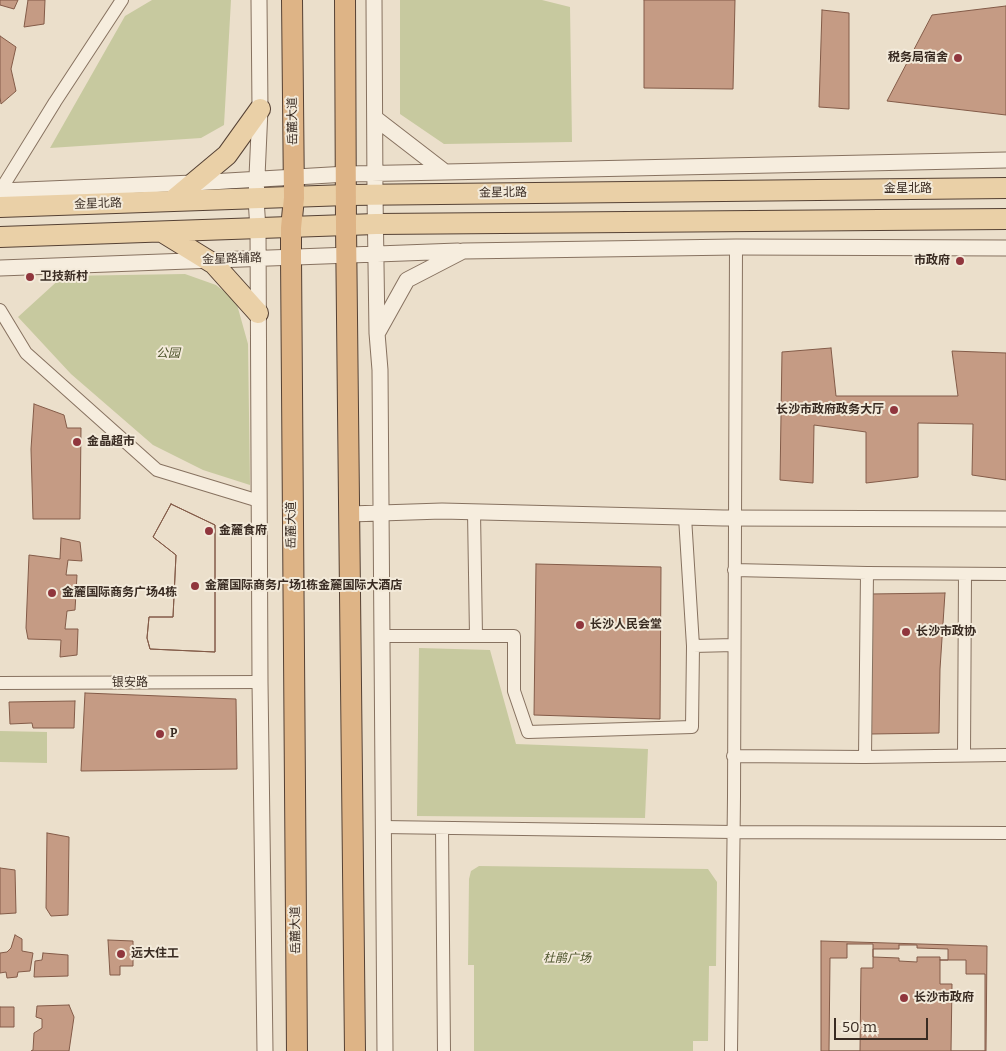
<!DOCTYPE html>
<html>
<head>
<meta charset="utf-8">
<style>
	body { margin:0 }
	#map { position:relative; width:1006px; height:1051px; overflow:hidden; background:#ebdfcb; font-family:Bitter,serif }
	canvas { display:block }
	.scale { position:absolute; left:834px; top:1018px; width:94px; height:22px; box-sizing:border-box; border:2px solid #392b22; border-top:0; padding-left:6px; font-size:15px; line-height:18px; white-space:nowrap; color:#392b22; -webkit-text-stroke:4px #f3eada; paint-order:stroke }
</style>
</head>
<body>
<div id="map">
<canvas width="1006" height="1051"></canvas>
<div class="scale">50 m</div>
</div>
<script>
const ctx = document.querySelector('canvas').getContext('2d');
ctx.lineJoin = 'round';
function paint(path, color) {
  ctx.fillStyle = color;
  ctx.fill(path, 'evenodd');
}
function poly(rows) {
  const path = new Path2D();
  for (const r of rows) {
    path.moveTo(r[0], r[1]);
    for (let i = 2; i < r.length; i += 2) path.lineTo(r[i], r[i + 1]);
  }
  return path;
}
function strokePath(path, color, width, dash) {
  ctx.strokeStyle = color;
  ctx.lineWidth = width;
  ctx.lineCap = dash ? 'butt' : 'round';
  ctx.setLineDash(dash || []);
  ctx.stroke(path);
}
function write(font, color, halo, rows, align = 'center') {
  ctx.font = font + ' Bitter,"Noto Sans SC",serif';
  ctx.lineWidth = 4;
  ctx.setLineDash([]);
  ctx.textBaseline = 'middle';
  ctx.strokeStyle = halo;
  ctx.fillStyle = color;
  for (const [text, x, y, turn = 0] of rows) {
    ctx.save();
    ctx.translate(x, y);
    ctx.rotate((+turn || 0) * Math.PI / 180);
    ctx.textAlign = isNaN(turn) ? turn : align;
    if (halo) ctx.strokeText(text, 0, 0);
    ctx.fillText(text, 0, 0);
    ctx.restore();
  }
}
paint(poly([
	[152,0,231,0,224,125,201,138,50,148,125,16],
	[400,0,542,0,570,7,572,142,444,144,400,114],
	[185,274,216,285,236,301,248,344,250,485,203,470,153,445,71,374,18,317,63,276],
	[419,648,490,650,516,744,648,749,645,818,417,816],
	[0,731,47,732,47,763,0,762],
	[479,866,708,869,717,882,716,966,709,966,708,1041,693,1041,693,1051,474,1051,474,965,468,965,469,879,471,871]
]), '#c7c99f');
const building = poly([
	[0,0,18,0,14,9,0,5,0,0],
	[28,0,45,0,44,24,24,27,28,0],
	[644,0,735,0,733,89,644,88,644,0],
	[1006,6,1006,115,887,101,932,15,1006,6],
	[822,10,849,13,849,109,819,107,822,10],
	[0,36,16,47,11,69,16,91,1,104,0,97,0,36],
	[831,348,836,396,958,396,952,351,1006,353,1006,480,972,475,973,424,918,423,918,477,866,483,866,432,814,425,813,483,780,480,782,352,831,348],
	[34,404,64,415,67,428,81,428,80,519,33,519,31,449,34,404],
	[171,504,215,525,215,652,150,649,147,638,149,617,173,617,176,555,153,537,171,504],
	[171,504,215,525,215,652,150,649,147,638,149,617,173,617,176,555,153,537,171,504],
	[61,538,80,542,82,561,68,560,66,575,77,575,75,610,67,611,65,629,78,629,77,655,60,657,61,640,28,639,26,628,29,555,60,559,61,538],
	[536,564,661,567,660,719,534,715,536,564],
	[945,593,940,669,939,733,871,734,870,594,945,593],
	[85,693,236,699,237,769,81,771,85,693],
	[75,701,74,728,33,728,32,723,10,724,9,702,75,701],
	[47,833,69,837,68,915,51,916,46,908,47,833],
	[0,868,15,870,16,913,0,914,0,868],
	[15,935,22,939,22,951,33,953,30,971,18,972,17,977,7,978,6,972,0,973,0,953,7,952,11,948,15,935],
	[108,940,133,941,133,966,120,966,120,975,110,975,108,940],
	[821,941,987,946,986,1051,821,1051,821,941],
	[847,944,873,944,873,968,861,968,860,1051,829,1051,830,958,847,958,847,944],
	[899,945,917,945,917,948,948,949,948,960,940,960,940,957,917,957,917,962,899,961,899,958,873,957,873,949,899,949,899,945],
	[43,953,68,955,68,976,34,977,35,961,42,960,43,953],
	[940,960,966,960,966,974,985,974,985,1051,951,1051,952,984,940,984,940,960],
	[69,1005,74,1017,69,1051,31,1051,33,1050,34,1033,42,1028,42,1019,36,1017,37,1006,69,1005],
	[0,1007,14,1007,14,1027,0,1027,0,1007]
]);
paint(building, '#c59b84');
strokePath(building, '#835b48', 1);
const minor = poly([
	[0,191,55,102,122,0],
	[0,310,26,353,157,470,259,501],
	[474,512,476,636],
	[734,570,867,573,1006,574],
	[382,636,514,636,514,691,528,732,692,727,693,646,685,517],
	[693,646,734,645],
	[0,683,260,682],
	[964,755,965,574],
	[733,756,865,757,1006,755],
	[865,757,867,573],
	[383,827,733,832,1006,833],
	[442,828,444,1051],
	[731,1051,734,797,736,247]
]);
const tertiary = poly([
	[259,0,260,109,256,199,258,229,260,682,265,1051],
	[374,0,375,195,377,333,380,370,385,1051],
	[375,118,445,172,1006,160],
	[0,191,193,183,347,174,445,172],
	[0,268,458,251],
	[378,332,407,280,463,251,736,247,1006,248],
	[350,514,442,511,723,518,1006,519]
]);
const primary = poly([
	[172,201,227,155,260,109],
	[0,207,347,195,1006,188],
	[162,232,214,264,258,313],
	[0,237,376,224,1006,219]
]);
const trunk = poly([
	[292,0,294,198,291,228,291,257,297,1051],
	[345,0,346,226,355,1051]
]);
strokePath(minor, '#877260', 14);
strokePath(tertiary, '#877260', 17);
strokePath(primary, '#554134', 22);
strokePath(trunk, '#554134', 22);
strokePath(minor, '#f6edde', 12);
strokePath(tertiary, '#f6edde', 15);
strokePath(primary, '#ead0a7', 20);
strokePath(trunk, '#deb486', 20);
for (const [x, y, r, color] of [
	[958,58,5,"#90363d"],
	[960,261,5,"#90363d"],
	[30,277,5,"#90363d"],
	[894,410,5,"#90363d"],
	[77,442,5,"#90363d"],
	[209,531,5,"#90363d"],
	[195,586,5,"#90363d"],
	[52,593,5,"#90363d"],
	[580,625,5,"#90363d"],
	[906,632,5,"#90363d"],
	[160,734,5,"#90363d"],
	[121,954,5,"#90363d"],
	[904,998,5,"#90363d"]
]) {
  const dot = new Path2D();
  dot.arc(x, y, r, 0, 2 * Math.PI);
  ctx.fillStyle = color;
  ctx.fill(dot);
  strokePath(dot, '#f3eada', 2);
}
write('bold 12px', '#392b22', '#f3eada', [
	["税务局宿舍",948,58,"right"],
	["市政府",950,261,"right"],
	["卫技新村",40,277],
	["长沙市政府政务大厅",884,410,"right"],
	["金晶超市",87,442],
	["金麓食府",219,531],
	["金麓国际商务广场1栋金麓国际大酒店",205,586],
	["金麓国际商务广场4栋",62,593],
	["长沙人民会堂",590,625],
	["长沙市政协",916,632],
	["P",170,734],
	["远大住工",131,954],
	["长沙市政府",914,998]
], 'left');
write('12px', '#392b22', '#f3eada', [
	["岳麓大道",293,121,-91],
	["金星北路",908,189],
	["金星北路",503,193,-1],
	["金星北路",98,204,-2],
	["金星路辅路",232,259,-2],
	["岳麓大道",292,525,-90],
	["银安路",130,683],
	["岳麓大道",296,930,-91]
]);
write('italic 12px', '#4c532b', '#f3eada', [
	["公园",168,354],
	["杜鹃广场",567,959]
]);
</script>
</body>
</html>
